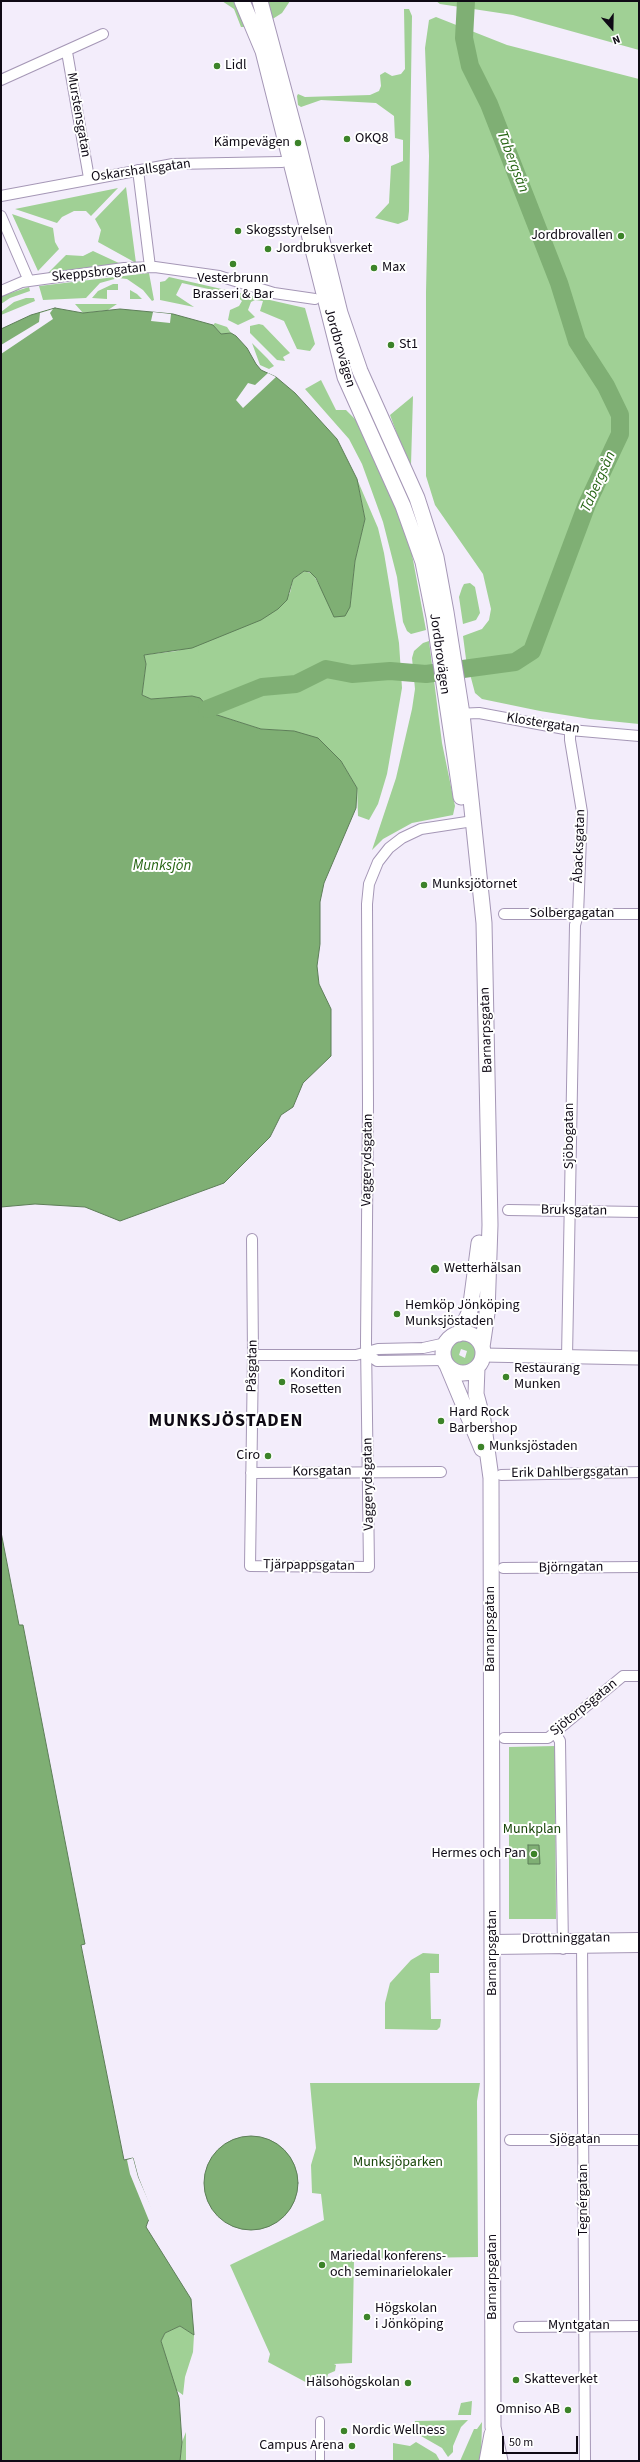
<!DOCTYPE html>
<html>
<head>
<meta charset="utf-8">
<style>
	body { margin:0 }
	#map { position:relative; width:640px; height:2462px; overflow:hidden; background:#f3edfb; font-family:"Source Sans 3",sans-serif }
	canvas { display:block }
	.frame { position:absolute; inset:0; border:2px solid #0f0a15; pointer-events:none }
	.north { position:absolute; left:592px; top:8px; width:40px; height:40px; -webkit-text-stroke:3px #fff; paint-order:stroke; rotate:160deg; font-size:11px; font-weight:700; line-height:16px; text-align:center; color:#0f0a15 }
	.north::after { content:''; display:block; margin:auto; width:14px; height:18px; background:#0f0a15; clip-path:polygon(50% 0,100% 100%,50% 72%,0 100%) }
	.scale { position:absolute; left:502px; top:2436px; width:76px; height:18px; box-sizing:border-box; border:2px solid #0f0a15; border-top:0; padding-left:5px; font-size:12px; line-height:14px; white-space:nowrap; color:#0f0a15; -webkit-text-stroke:3px #fff; paint-order:stroke }
</style>
</head>
<body>
<div id="map">
<canvas width="640" height="2462"></canvas>
<div class="frame"></div>
<div class="north">N</div>
<div class="scale">50 m</div>
</div>
<script>
const ctx = document.querySelector('canvas').getContext('2d');
ctx.lineJoin = 'round';
function paint(path, color) {
  ctx.fillStyle = color;
  ctx.fill(path, 'evenodd');
}
function poly(rows) {
  const path = new Path2D();
  for (const r of rows) {
    if (r.length === 3) {
      path.moveTo(r[0] + r[2], r[1]);
      path.arc(r[0], r[1], r[2], 0, 2 * Math.PI);
      continue;
    }
    path.moveTo(r[0], r[1]);
    for (let i = 2; i < r.length; i += 2) path.lineTo(r[i], r[i + 1]);
  }
  return path;
}
function strokePath(path, color, width, dash) {
  ctx.strokeStyle = color;
  ctx.lineWidth = width;
  ctx.lineCap = dash ? 'butt' : 'round';
  ctx.setLineDash(dash || []);
  ctx.stroke(path);
}
function write(font, color, halo, rows, align = 'center') {
  ctx.font = font + ' "Source Sans 3",sans-serif';
  ctx.lineWidth = 4;
  ctx.setLineDash([]);
  ctx.textBaseline = 'middle';
  ctx.strokeStyle = halo;
  ctx.fillStyle = color;
  for (const [text, x, y, turn = 0] of rows) {
    ctx.save();
    ctx.translate(x, y);
    ctx.rotate((+turn || 0) * Math.PI / 180);
    ctx.textAlign = isNaN(turn) ? turn : align;
    if (halo) ctx.strokeText(text, 0, 0);
    ctx.fillText(text, 0, 0);
    ctx.restore();
  }
}
paint(poly([
	[222,1,234,1,246,27,241,27,234,9],
	[265,1,290,1,282,13,271,20],
	[436,1,639,1,639,50,513,15,440,4],
	[404,9,409,9,412,16,409,211,408,220,398,224,375,218,389,203,391,166,403,161,403,140,395,138,394,116,376,103,321,100,301,107,298,105,297,96,298,94,305,97,370,95,379,91,381,86,380,75,385,72,392,76,401,74,405,69],
	[436,17,507,45,639,79,639,724,590,719,540,711,482,699,475,693,466,659,463,636,482,629,489,620,491,609,483,574,435,505,426,476,426,292,429,156,425,48,429,20],
	[126,187,136,263,98,242,101,230,95,219],
	[118,188,91,216,86,211,74,211,62,217,57,223,15,209],
	[12,214,53,228,55,242,59,249,38,271],
	[93,251,121,264,47,274,66,255,83,256],
	[149,273,154,300,152,301,143,290,127,279,118,278,100,283,86,298,43,300,39,286],
	[169,277,305,308,315,344,310,351,297,349,284,321,260,311,263,301,255,300,251,302,248,310,255,317,238,325,228,320,230,310,239,306,242,301,235,295,182,283,176,295,194,307,160,300,160,282,165,281],
	[113,284,118,284,118,290,107,290,107,299,92,298,98,291],
	[29,287,30,291,10,298,1,304,1,296],
	[130,290,137,294,142,299,130,299],
	[26,298,34,298,35,301,1,315,1,312,14,302],
	[75,304,117,304,108,310,83,313],
	[215,323,227,327,231,333,221,334,213,325],
	[259,324,263,325,290,353,283,357,285,361,277,360,250,333,250,326],
	[252,343,267,358,274,366,269,369,260,365],
	[321,380,336,410,346,410,360,424,398,512,411,549,426,630,411,634,407,631,403,622,397,577,383,522,362,464,349,439,305,389],
	[413,396,411,465,408,464,390,415],
	[357,479,378,528,384,553,399,643,402,688,387,774,378,804,369,820,358,816,357,788,341,761,294,731,261,729,214,714,200,698,192,696,151,699,142,695,146,664,144,655,177,651,278,609,290,593,293,579,304,571,313,574,322,590,350,607,355,561,365,519],
	[470,583,475,587,480,613,476,620,463,624,459,597,462,588,464,584],
	[429,641,442,743,455,806,453,815,412,823,383,839,372,850,396,778,412,709,415,689,412,658,414,651,423,643],
	[465,1338,474,1343,478,1352,475,1362,463,1368,454,1365,448,1352,455,1340],
	[461,1349,467,1351,465,1358,459,1355],
	[555,1746,556,1919,509,1919,509,1747],
	[423,1953,439,1954,439,1973,430,1973,431,2019,441,2019,440,2027,437,2030,385,2029,385,2003,390,1983,411,1960],
	[310,2083,480,2083,477,2101,478,2257,354,2259,352,2363,334,2364,336,2365,335,2371,328,2374,327,2378,318,2385,313,2386,268,2362,270,2354,230,2265,324,2220,321,2194,312,2193,311,2165,316,2148],
	[180,2326,194,2335,193,2352,185,2377,183,2395,176,2390,161,2341,165,2333],
	[472,2401,471,2415,458,2415,461,2403],
	[468,2420,461,2427,453,2446,453,2452,448,2457,442,2448,421,2436,420,2430,414,2425,415,2421],
	[482,2422,481,2461,460,2461,474,2429,477,2429],
	[186,2432,186,2461,180,2461,182,2442],
	[416,2442,436,2454,440,2461,393,2461,393,2443,410,2446]
]), '#a0d095');
const water = poly([
	[55,308,83,313,120,309,173,314,213,325,221,334,231,333,236,336,247,348,256,364,261,370,276,377,295,393,337,439,357,479,365,519,355,561,350,607,345,616,334,617,316,578,310,572,304,571,293,579,287,600,278,609,261,620,192,648,144,655,146,664,142,695,151,699,192,696,200,698,214,714,261,729,294,731,318,738,341,761,357,788,356,808,324,883,320,902,320,944,317,966,319,984,331,1009,331,1056,303,1083,293,1107,281,1115,270,1137,224,1183,120,1221,85,1207,35,1204,1,1207,1,329,31,315,55,308],
	[1,1532,19,1625,23,1625,85,1944,81,1945,124,2160,133,2158,138,2177,154,2217,148,2221,146,2227,191,2299,194,2335,180,2326,165,2333,161,2341,179,2398,182,2442,180,2461,1,2461,1,1532],
	[528,1845,539,1845,540,1864,528,1864,528,1845],
	[251,2183,47]
]);
paint(water, '#7faf74');
strokePath(water, '#5d7e58', 1);
paint(poly([
	[53,309,50,313,53,319,1,354,1,345,39,322,40,313],
	[153,312,171,314,170,323,151,321],
	[268,373,276,377,243,408,236,400,248,383,255,385],
	[133,2158,138,2177,156,2218,150,2223,130,2174,127,2160]
]), '#f3edfb');
strokePath(poly([
	[207,709,262,687,296,684,326,669,352,674,390,671,426,674,515,662,532,651,587,504,620,434,620,415,606,386,577,341,559,283,489,104,470,66,464,38,466,1]
]), '#7faf74', 18);
const pedestrian = poly([
	[320,2461,320,2421]
]);
const minor = poly([
	[67,52,89,178],
	[1,80,103,34],
	[138,170,150,267],
	[1,196,173,164,282,162],
	[1,216,29,281],
	[1,291,22,282,124,268,155,267,219,276,274,293,315,299],
	[456,714,479,713,570,730,639,736],
	[504,914,639,914],
	[508,1210,639,1212],
	[252,1239,253,1355,250,1566,369,1567,366,1343,368,1105,367,904,369,884,378,862,389,848,402,838,421,829,473,821],
	[367,1354,377,1361,444,1360],
	[253,1355,356,1355,378,1349,423,1348,446,1343],
	[567,1357,575,925,578,915,582,812,570,740,570,730],
	[251,1473,441,1472],
	[501,1475,639,1472],
	[503,1568,639,1567],
	[555,1733,560,1741,563,1949],
	[504,1738,548,1738,623,1676,639,1676],
	[582,1939,585,2461],
	[493,1940,639,1938],
	[493,1949,639,1947],
	[510,2140,639,2140],
	[519,2327,639,2326]
]);
const tertiary = poly([
	[483,1355,639,1358]
]);
const secondary = poly([
	[242,1,263,51,345,377,403,506,423,562,434,617,461,797],
	[260,1,298,143,340,313,360,371,417,498,436,557,446,612,462,714,484,923,490,1225,487,1313,482,1347],
	[463,1353,20],
	[459,1334,470,1311,479,1243],
	[447,1365,482,1449],
	[477,1368,476,1394,483,1420,491,1478,493,2427,500,2461],
	[487,2461,492,2434]
]);
strokePath(pedestrian, '#a597b6', 10);
strokePath(minor, '#a597b6', 12);
strokePath(tertiary, '#a597b6', 15);
strokePath(secondary, '#a597b6', 17);
strokePath(pedestrian, '#fff', 8);
strokePath(minor, '#fff', 10);
strokePath(tertiary, '#fff', 13);
strokePath(secondary, '#fff', 15);
for (const [x, y, r, color] of [
	[217,66,4,"#3c8329"],
	[347,139,4,"#3c8329"],
	[298,143,4,"#3c8329"],
	[238,231,4,"#3c8329"],
	[621,236,4,"#3c8329"],
	[268,249,4,"#3c8329"],
	[233,264,4,"#3c8329"],
	[374,268,4,"#3c8329"],
	[391,345,4,"#3c8329"],
	[424,885,4,"#3c8329"],
	[435,1269,5,"#3c8329"],
	[397,1314,4,"#3c8329"],
	[506,1377,4,"#3c8329"],
	[282,1382,4,"#3c8329"],
	[441,1421,4,"#3c8329"],
	[481,1447,4,"#3c8329"],
	[268,1456,4,"#3c8329"],
	[534,1854,4,"#3c8329"],
	[322,2265,4,"#3c8329"],
	[367,2317,4,"#3c8329"],
	[516,2380,4,"#3c8329"],
	[408,2383,4,"#3c8329"],
	[568,2410,4,"#3c8329"],
	[344,2431,4,"#3c8329"],
	[352,2446,4,"#3c8329"]
]) {
  const dot = new Path2D();
  dot.arc(x, y, r, 0, 2 * Math.PI);
  ctx.fillStyle = color;
  ctx.fill(dot);
  strokePath(dot, '#fff', 1.5);
}
write('14px', '#0f0a15', '#fff', [
	["Lidl",225,66],
	["OKQ8",355,139],
	["Kämpevägen",290,143,"right"],
	["Skogsstyrelsen",246,231],
	["Jordbrovallen",613,236,"right"],
	["Jordbruksverket",276,249],
	["Max",382,268],
	["Vesterbrunn",233,279,"center"],
	["Brasseri & Bar",233,295,"center"],
	["St1",399,345],
	["Munksjötornet",432,885],
	["Wetterhälsan",444,1269],
	["Hemköp Jönköping",405,1306],
	["Munksjöstaden",405,1322],
	["Restaurang",514,1369],
	["Munken",514,1385],
	["Konditori",290,1374],
	["Rosetten",290,1390],
	["Hard Rock",449,1413],
	["Barbershop",449,1429],
	["Munksjöstaden",489,1447],
	["Ciro",260,1456,"right"],
	["Hermes och Pan",526,1854,"right"],
	["Mariedal konferens-",330,2257],
	["och seminarielokaler",330,2273],
	["Högskolan",375,2309],
	["i Jönköping",375,2325],
	["Skatteverket",524,2380],
	["Hälsohögskolan",400,2383,"right"],
	["Omniso AB",560,2410,"right"],
	["Nordic Wellness",352,2431],
	["Campus Arena",344,2446,"right"]
], 'left');
write('14px', '#0f0a15', '#fff', [
	["Murstensgatan",78,115,80],
	["Oskarshallsgatan",141,171,-8],
	["Skeppsbrogatan",99,273,-6],
	["Jordbrovägen",339,348,74],
	["Jordbrovägen",439,654,82],
	["Klostergatan",543,724,9],
	["Åbacksgatan",580,846,-88],
	["Solbergagatan",572,914],
	["Barnarpsgatan",487,1030,-92],
	["Sjöbogatan",570,1136,-90],
	["Vaggerydsgatan",368,1160,-89],
	["Bruksgatan",574,1211,1],
	["Påsgatan",253,1366,-89],
	["Korsgatan",322,1472,-1],
	["Erik Dahlbergsgatan",570,1473,-1],
	["Vaggerydsgatan",369,1484,-91],
	["Tjärpappsgatan",309,1566,1],
	["Björngatan",571,1568,-1],
	["Barnarpsgatan",491,1629,-90],
	["Sjötorpsgatan",584,1708,-39],
	["Drottninggatan",566,1939,-1],
	["Barnarpsgatan",493,1953,-90],
	["Sjögatan",575,2140],
	["Tegnérgatan",584,2200,-90],
	["Barnarpsgatan",493,2277,-90],
	["Myntgatan",579,2326]
]);
write('14px', '#164507', '#fff', [
	["Munkplan",532,1830],
	["Munksjöparken",398,2163]
]);
write('italic 15px', '#276514', '#fff', [
	["Tabergsån",512,162,69],
	["Tabergsån",599,482,-66],
	["Munksjön",162,867]
]);
ctx.letterSpacing = '1px';
write('bold 18px', '#0f0a15', '#fff', [
	["MUNKSJÖSTADEN",226,1422]
]);
ctx.letterSpacing = '0px';
</script>
</body>
</html>
